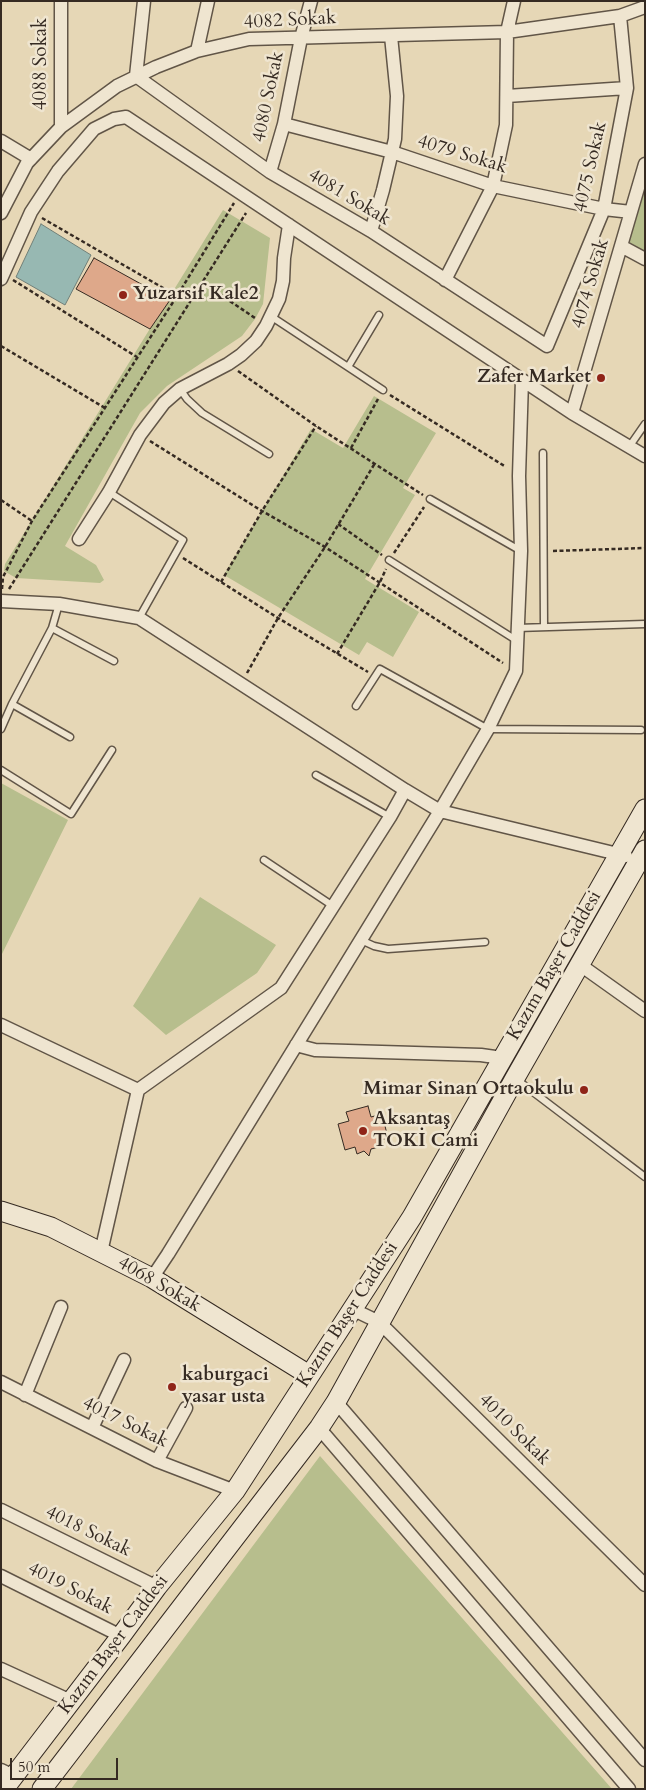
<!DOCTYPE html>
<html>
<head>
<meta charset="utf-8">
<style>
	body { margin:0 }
	#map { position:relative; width:646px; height:1790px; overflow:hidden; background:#e6d7b6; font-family:Cardo,serif }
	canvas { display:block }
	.frame { position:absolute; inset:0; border:2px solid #352a22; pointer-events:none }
	.scale { position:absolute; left:10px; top:1758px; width:108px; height:22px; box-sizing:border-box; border:2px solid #352a22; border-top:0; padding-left:6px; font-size:15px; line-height:18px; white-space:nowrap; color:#352a22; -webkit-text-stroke:4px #efe5d0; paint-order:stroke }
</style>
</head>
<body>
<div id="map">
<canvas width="646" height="1790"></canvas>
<div class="frame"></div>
<div class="scale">50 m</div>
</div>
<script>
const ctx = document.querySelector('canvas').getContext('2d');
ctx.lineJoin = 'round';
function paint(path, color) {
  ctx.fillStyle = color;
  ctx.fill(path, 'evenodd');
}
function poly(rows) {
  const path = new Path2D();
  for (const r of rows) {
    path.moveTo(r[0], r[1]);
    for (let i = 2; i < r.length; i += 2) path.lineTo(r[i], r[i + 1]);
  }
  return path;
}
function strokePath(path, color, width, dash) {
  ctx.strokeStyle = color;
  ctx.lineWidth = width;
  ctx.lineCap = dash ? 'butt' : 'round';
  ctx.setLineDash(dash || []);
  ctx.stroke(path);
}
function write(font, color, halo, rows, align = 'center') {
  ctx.font = font + ' Cardo,serif';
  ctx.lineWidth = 5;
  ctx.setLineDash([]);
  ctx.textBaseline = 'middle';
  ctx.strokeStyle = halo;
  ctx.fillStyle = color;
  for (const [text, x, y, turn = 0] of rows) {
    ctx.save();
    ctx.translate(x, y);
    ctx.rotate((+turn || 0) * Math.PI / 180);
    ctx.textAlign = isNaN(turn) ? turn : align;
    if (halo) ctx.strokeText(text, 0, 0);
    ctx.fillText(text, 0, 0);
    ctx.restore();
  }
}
paint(poly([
	[645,160,645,259,621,246],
	[223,210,270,238,263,304,255,319,242,336,167,386,140,413,65,546,96,565,104,580,100,583,16,578,4,571,5,564],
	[374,396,436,433,403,488,415,495,365,579,419,612,393,657,367,642,359,655,224,575,311,429,343,448],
	[1,783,68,820,1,956],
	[200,897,276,945,257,973,166,1035,133,1006],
	[320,1456,612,1789,71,1789]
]), '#b7be8d');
const water = poly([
	[41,224,91,255,65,305,16,277,41,224]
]);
paint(water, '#97b8b2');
strokePath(water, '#707f78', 1);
const building = poly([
	[94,258,170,300,150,329,76,289,94,258],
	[368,1106,371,1117,382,1114,388,1138,378,1141,379,1147,371,1149,369,1156,364,1151,357,1154,355,1147,345,1150,338,1124,349,1121,346,1112,368,1106]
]);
paint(building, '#dea88a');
strokePath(building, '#352a22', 1);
const lane = poly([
	[272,317,383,390],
	[348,367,379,315],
	[180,389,187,399,202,413,269,454],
	[629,447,645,424],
	[543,453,544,627],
	[109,492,183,540,139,618],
	[430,499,521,551],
	[389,560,516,640],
	[52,628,114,661],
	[517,628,645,624],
	[12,704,70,737],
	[356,706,380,669,488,729,641,730],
	[1,729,12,704,52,628,59,604],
	[1,770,71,814,112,750],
	[316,775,390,817],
	[264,860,333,906],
	[361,940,374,946,388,949,485,942],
	[516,1079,645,1177]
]);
const street = poly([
	[144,1,136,76,270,172,371,231,547,346,604,209,627,88,620,16],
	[197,51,208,1],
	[507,96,627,88],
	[284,124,392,152,493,186,604,209,631,212],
	[61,127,61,1],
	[1,141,31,159],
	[270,172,284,124,301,38,311,1],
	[1,213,27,163,61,127,117,86,156,67,197,51,249,39,507,32,620,16,645,7],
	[371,231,383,190,395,139,397,96,391,36],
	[621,246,645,259],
	[1,279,31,212,58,171,94,129,114,119,126,117,572,413,645,456],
	[445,280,493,186,506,125,507,32,514,1],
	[572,413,645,164],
	[79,539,109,492,140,435,164,403,180,389,228,364,241,355,256,341,266,326,279,299,283,281,284,258,289,225],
	[1,601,59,604,139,618,405,790,440,811,626,856],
	[579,964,645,1011],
	[1,1025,138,1090],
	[296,1045,315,1050,481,1055,502,1058],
	[101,1252,138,1090,281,988,390,817,405,790],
	[152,1278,168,1254,440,811,488,729,516,671,521,551,519,476,522,380],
	[352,1309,379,1322,645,1585],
	[1,1382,157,1461,235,1491],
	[25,1395,61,1307],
	[336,1402,645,1760],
	[92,1428,124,1360],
	[319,1428,629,1789],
	[157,1461,186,1408],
	[1,1510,157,1587],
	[1,1576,121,1636],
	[1,1669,71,1701],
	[1,1770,14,1776]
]);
const secondary = poly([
	[1,1211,51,1227,152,1278,309,1375],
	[4,1789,121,1636,157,1587,235,1491,412,1217,645,809],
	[42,1789,319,1428,336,1402,515,1078,645,850]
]);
strokePath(lane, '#615547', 9);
strokePath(street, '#615547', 15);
strokePath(secondary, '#352a22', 21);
strokePath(poly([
	[42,218,177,296],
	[13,280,137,357],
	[203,283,255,318],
	[1,346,105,408],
	[238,371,316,426,423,495],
	[390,395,506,467],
	[150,441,262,511,325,547,503,663],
	[351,448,378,399],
	[1,500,32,521],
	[338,524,382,555],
	[553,551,645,548],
	[394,553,424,507],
	[183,558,278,618,368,672],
	[221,582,262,511,316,426],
	[2,589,3,577,32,521,177,296,234,203],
	[9,589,246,213],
	[337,654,380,582,386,569],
	[247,673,278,618,325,547,375,463]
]), '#352a22', 2.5, [4, 2.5]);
strokePath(lane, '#efe5d0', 6);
strokePath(street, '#efe5d0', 12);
strokePath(secondary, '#efe5d0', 19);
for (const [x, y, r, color] of [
	[123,295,5,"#8f2418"],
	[601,378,5,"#8f2418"],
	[584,1090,5,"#8f2418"],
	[363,1131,5,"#8f2418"],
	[172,1387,5,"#8f2418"]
]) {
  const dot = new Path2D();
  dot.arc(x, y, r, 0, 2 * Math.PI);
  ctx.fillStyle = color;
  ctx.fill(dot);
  strokePath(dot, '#efe5d0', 2);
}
write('19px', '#352a22', '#efe5d0', [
	["4082 Sokak",290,21,-3],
	["4088 Sokak",42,64,-90],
	["4080 Sokak",269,97,-78],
	["4079 Sokak",462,155,17],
	["4075 Sokak",591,167,-77],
	["4081 Sokak",349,198,31],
	["4074 Sokak",591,284,-74],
	["Kazım Başer Caddesi",555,966,-60],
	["4068 Sokak",159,1285,30],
	["Kazım Başer Caddesi",348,1315,-57],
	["4017 Sokak",125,1423,26],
	["4010 Sokak",514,1430,45],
	["4018 Sokak",88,1532,26],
	["4019 Sokak",70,1589,27],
	["Kazım Başer Caddesi",114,1645,-53]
]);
write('bold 19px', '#352a22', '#efe5d0', [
	["Yuzarsif Kale2",133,295],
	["Zafer Market",591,378,"right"],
	["Mimar Sinan Ortaokulu",574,1090,"right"],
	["Aksantaş",373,1120],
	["TOKİ Cami",373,1142],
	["kaburgaci",182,1376],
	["yasar usta",182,1398]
], 'left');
</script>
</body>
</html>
